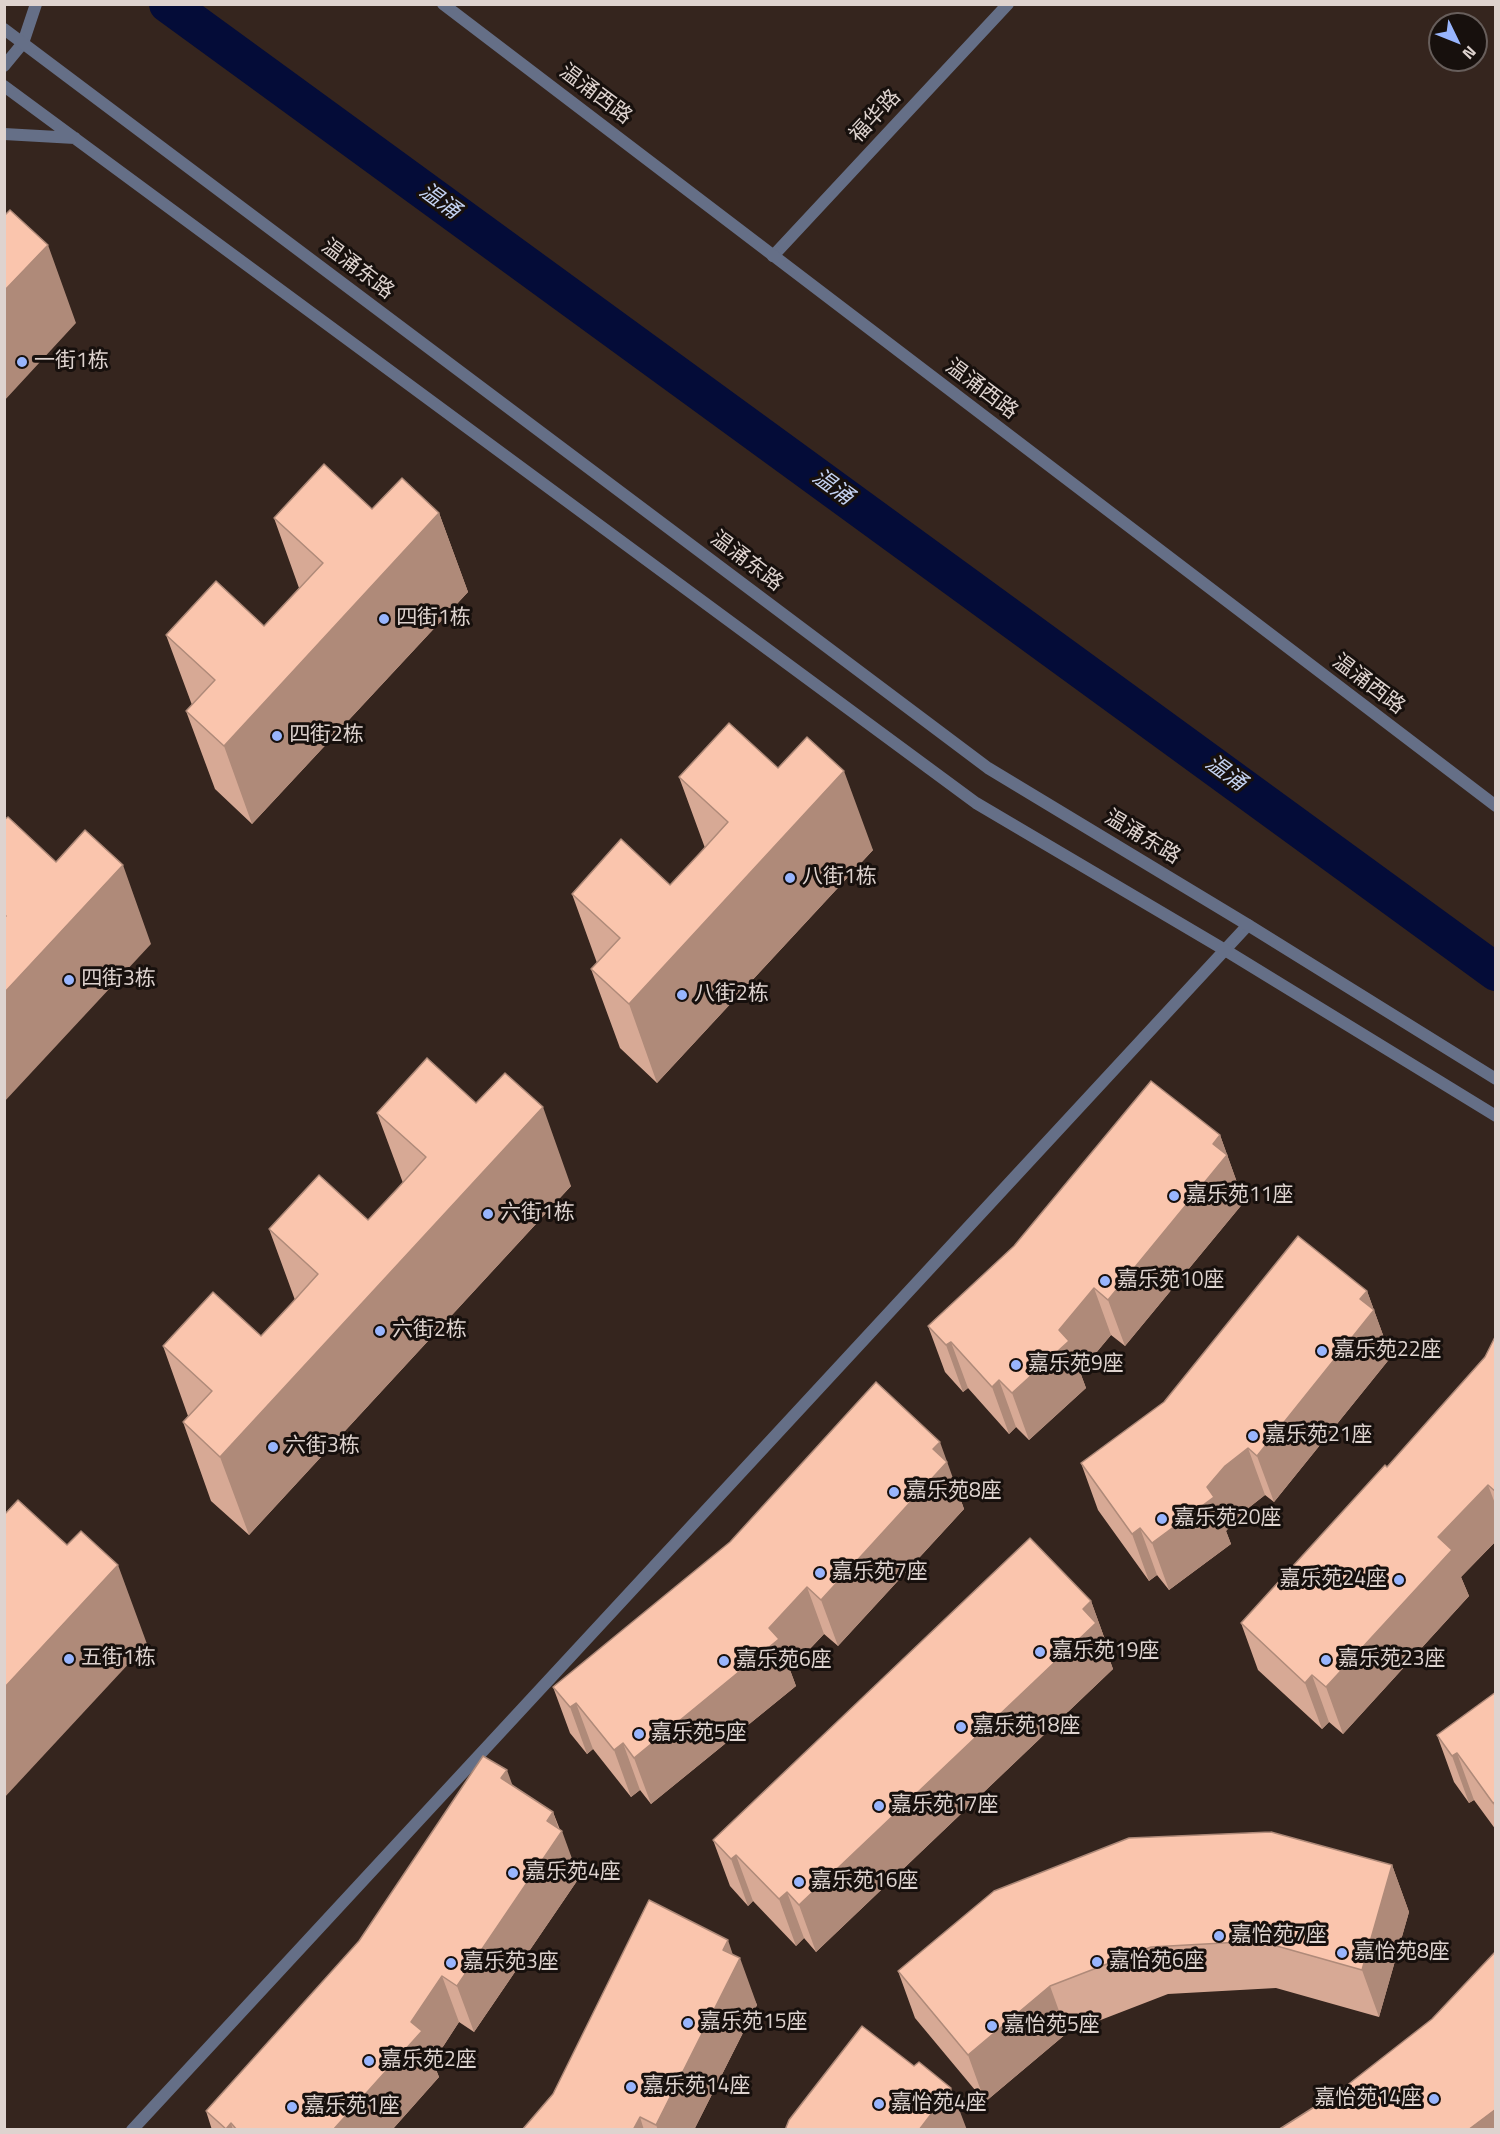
<!DOCTYPE html>
<html>
<head>
<meta charset="utf-8">
<style>
	body { margin:0 }
	#map { position:relative; width:1500px; height:2134px; overflow:hidden; background:#35251e; font-family:"Titillium Web",sans-serif }
	canvas { display:block }
	.frame { position:absolute; inset:0; border:6px solid #ded3cf; pointer-events:none }
	.north { position:absolute; left:1428px; top:12px; width:60px; height:60px; box-sizing:border-box; background:#17100d; border:2px solid #675e5b; border-radius:50%; rotate:133deg; font-size:16px; font-weight:700; line-height:24px; text-align:center; color:#ded3cf }
	.north::after { content:''; display:block; margin:auto; width:21px; height:27px; background:#98b5fd; clip-path:polygon(50% 0,100% 100%,50% 72%,0 100%) }
</style>
</head>
<body>
<div id="map">
<canvas width="1500" height="2134"></canvas>
<div class="frame"></div>
<div class="north">N</div>
</div>
<script>
const ctx = document.querySelector('canvas').getContext('2d');
ctx.lineJoin = 'round';
function poly(rows) {
  const path = new Path2D();
  for (const r of rows) {
    path.moveTo(r[0], r[1]);
    for (let i = 2; i < r.length; i += 2) path.lineTo(r[i], r[i + 1]);
  }
  return path;
}
function strokePath(path, color, width, dash) {
  ctx.strokeStyle = color;
  ctx.lineWidth = width;
  ctx.lineCap = dash ? 'butt' : 'round';
  ctx.setLineDash(dash || []);
  ctx.stroke(path);
}
function paint(path, color) {
  ctx.fillStyle = color;
  ctx.fill(path, 'evenodd');
}
function write(font, color, halo, rows, align = 'center') {
  ctx.font = font + ' "Titillium Web","Noto Sans SC",sans-serif';
  ctx.lineWidth = 6;
  ctx.setLineDash([]);
  ctx.textBaseline = 'middle';
  ctx.strokeStyle = halo;
  ctx.fillStyle = color;
  for (const [text, x, y, turn = 0] of rows) {
    ctx.save();
    ctx.translate(x, y);
    ctx.rotate((+turn || 0) * Math.PI / 180);
    ctx.textAlign = isNaN(turn) ? turn : align;
    if (halo) ctx.strokeText(text, 0, 0);
    ctx.fillText(text, 0, 0);
    ctx.restore();
  }
}
strokePath(poly([
	[168,4,1496,972]
]), '#040c38', 38);
strokePath(poly([
	[773,256,1008,4]
]), '#656f87', 12);
strokePath(poly([
	[443,4,1496,806],
	[4,66,23,43,36,4],
	[132,2130,1248,925]
]), '#656f87', 12);
strokePath(poly([
	[4,29,988,768,1248,925,1496,1079],
	[4,86,976,803,1225,950,1496,1116],
	[4,134,75,138]
]), '#656f87', 12);
paint(poly([
	[372,509,439,513,468,592,252,824,215,789,186,711,192,705,166,635,264,626,299,588,274,518],
	[778,768,873,850,657,1083,620,1048,591,969,597,963,572,894,670,885,705,848,679,777],
	[476,1103,571,1186,249,1535,211,1501,183,1422,188,1416,163,1346,261,1336,295,1300,269,1229,368,1220,403,1183,377,1113],
	[1220,1135,1244,1202,1125,1346,1111,1335,1080,1372,1086,1388,1029,1440,1016,1427,1009,1434,968,1388,963,1392,945,1372,928,1326,1014,1246],
	[1367,1291,1391,1357,1274,1502,1265,1495,1242,1513,1226,1531,1231,1544,1169,1590,1157,1575,1149,1581,1098,1510,1081,1463],
	[1496,1335,1496,1541,1461,1577,1469,1596,1343,1734,1329,1722,1322,1729,1258,1670,1241,1623,1387,1467,1485,1357],
	[957,1489,964,1509,838,1646,824,1634,790,1670,796,1686,651,1804,640,1790,631,1797,593,1749,587,1754,570,1733,553,1687],
	[1091,1601,1108,1648,1106,1650,1113,1669,816,1952,804,1938,796,1946,753,1901,748,1906,730,1886,713,1840],
	[1496,1692,1496,1830,1474,1800,1469,1803,1454,1782,1437,1735],
	[512,1785,553,1812,579,1878,474,2032,459,2022,433,2062,439,2077,392,2130,212,2130,206,2111],
	[1392,1865,1409,1912,1379,2017,1276,1988,1168,1994,1067,2033,985,2102,915,2018,898,1971],
	[733,1955,757,2005,694,2130,522,2130,553,2094]
]), '#d7a995');
paint(poly([
	[48,245,76,323,4,401,4,291],
	[439,513,468,592,252,824,224,746],
	[844,771,873,850,657,1083,629,1004],
	[123,865,151,944,4,1102,4,993],
	[543,1107,571,1186,249,1535,220,1457],
	[1220,1135,1244,1202,1125,1346,1108,1300,1213,1144],
	[1094,1288,1111,1335,1080,1372,1086,1388,1029,1440,1012,1393,1059,1330],
	[1367,1291,1391,1357,1274,1502,1257,1456,1360,1299],
	[951,1342,968,1388,963,1392,946,1345],
	[999,1380,1016,1427,1009,1434,992,1387],
	[940,1442,964,1509,838,1646,821,1600,933,1449],
	[1248,1448,1265,1495,1242,1513,1226,1531,1231,1544,1169,1590,1152,1543,1207,1487,1225,1466],
	[1488,1485,1496,1506,1496,1541,1461,1577,1469,1596,1343,1734,1326,1687,1438,1537],
	[1140,1528,1157,1575,1149,1581,1132,1534],
	[118,1565,147,1644,4,1798,4,1688],
	[807,1587,824,1634,790,1670,796,1686,651,1804,634,1758,769,1628],
	[1091,1601,1108,1648,1106,1650,1113,1669,816,1952,799,1905],
	[1312,1675,1329,1722,1322,1729,1305,1683],
	[576,1703,593,1749,587,1754,570,1707],
	[623,1743,640,1790,631,1797,614,1750],
	[1457,1753,1474,1800,1469,1803,1452,1756],
	[507,1770,524,1817,501,1778],
	[1496,1801,1496,1810,1493,1803],
	[553,1812,560,1833,562,1831,579,1878,474,2032,457,1986,547,1821],
	[736,1855,753,1901,748,1906,731,1859],
	[1392,1865,1409,1912,1379,2017,1362,1970],
	[787,1892,804,1938,796,1946,779,1899],
	[728,1940,736,1964,740,1958,757,2005,694,2130,658,2130,656,2125,723,1950],
	[442,1976,459,2022,433,2062,439,2077,392,2130,333,2130,411,2022],
	[1050,1986,1067,2033,985,2102,968,2055],
	[951,2088,967,2130,919,2130],
	[1496,2109,1496,2130,1468,2130],
	[640,2117,644,2130,633,2130],
	[231,2123,233,2130,226,2130,226,2129]
]), '#af8a79');
const building = poly([
	[10,210,48,245,4,291,4,216,10,210],
	[324,464,372,509,402,478,439,513,224,746,186,711,215,680,166,635,216,581,264,626,323,563,274,518,324,464],
	[729,723,778,768,807,737,844,771,629,1004,591,969,620,938,572,894,621,839,670,885,699,854,728,822,679,777,729,723],
	[8,817,56,862,85,830,123,865,4,993,4,918,6,916,4,914,4,820,8,817],
	[427,1058,476,1103,505,1073,543,1107,220,1457,183,1422,212,1391,163,1346,213,1292,261,1336,290,1305,318,1274,269,1229,319,1175,368,1220,397,1189,426,1157,377,1113,427,1058],
	[1151,1081,1220,1135,1213,1144,1227,1155,1108,1300,1094,1288,1059,1330,1069,1341,1012,1393,999,1380,992,1387,951,1342,946,1345,928,1326,1014,1246,1151,1081],
	[1298,1236,1367,1291,1360,1299,1374,1310,1257,1456,1248,1448,1225,1466,1207,1487,1214,1497,1152,1543,1140,1528,1132,1534,1081,1463,1164,1402,1298,1236],
	[1496,1335,1496,1492,1488,1485,1438,1537,1452,1550,1326,1687,1312,1675,1305,1683,1241,1623,1385,1465,1387,1467,1485,1357,1496,1335],
	[876,1382,940,1442,933,1449,947,1462,821,1600,807,1587,769,1628,779,1639,634,1758,623,1743,614,1750,576,1703,570,1707,553,1687,730,1542,876,1382],
	[18,1500,67,1545,81,1531,118,1565,4,1688,4,1515,18,1500],
	[1030,1538,1091,1601,1083,1609,1096,1623,799,1905,787,1892,779,1899,736,1855,731,1859,713,1840,1030,1538],
	[1496,1692,1496,1801,1493,1803,1457,1753,1452,1756,1437,1735,1496,1692],
	[483,1756,507,1770,501,1778,553,1812,547,1821,562,1831,457,1986,442,1976,411,2022,422,2031,333,2130,237,2130,231,2123,226,2129,206,2111,359,1941,483,1756],
	[1271,1832,1392,1865,1362,1970,1259,1941,1151,1947,1050,1986,968,2055,898,1971,994,1891,1129,1838,1271,1832],
	[649,1900,728,1940,723,1950,740,1958,656,2125,640,2117,633,2130,522,2130,553,2094,649,1900],
	[1496,1951,1496,2109,1468,2130,1278,2130,1341,2090,1432,2019,1496,1951],
	[862,2026,914,2066,919,2062,951,2088,919,2130,785,2130,789,2120,862,2026]
]);
paint(building, '#fac5ad');
strokePath(building, '#af8a79', 1.5);
for (const [x, y, r, color] of [
	[22,362,6,"#98b5fd"],
	[384,619,6,"#98b5fd"],
	[277,736,6,"#98b5fd"],
	[790,878,6,"#98b5fd"],
	[69,980,6,"#98b5fd"],
	[682,995,6,"#98b5fd"],
	[1174,1196,6,"#98b5fd"],
	[488,1214,6,"#98b5fd"],
	[1105,1281,6,"#98b5fd"],
	[380,1331,6,"#98b5fd"],
	[1322,1351,6,"#98b5fd"],
	[1016,1365,6,"#98b5fd"],
	[1253,1436,6,"#98b5fd"],
	[273,1447,6,"#98b5fd"],
	[894,1492,6,"#98b5fd"],
	[1162,1519,6,"#98b5fd"],
	[820,1573,6,"#98b5fd"],
	[1399,1580,6,"#98b5fd"],
	[1040,1652,6,"#98b5fd"],
	[69,1659,6,"#98b5fd"],
	[1326,1660,6,"#98b5fd"],
	[724,1661,6,"#98b5fd"],
	[961,1727,6,"#98b5fd"],
	[639,1734,6,"#98b5fd"],
	[879,1806,6,"#98b5fd"],
	[513,1873,6,"#98b5fd"],
	[799,1882,6,"#98b5fd"],
	[1219,1936,6,"#98b5fd"],
	[1342,1953,6,"#98b5fd"],
	[1097,1962,6,"#98b5fd"],
	[451,1963,6,"#98b5fd"],
	[688,2023,6,"#98b5fd"],
	[992,2026,6,"#98b5fd"],
	[369,2061,6,"#98b5fd"],
	[631,2087,6,"#98b5fd"],
	[1434,2099,6,"#98b5fd"],
	[879,2104,6,"#98b5fd"],
	[292,2107,6,"#98b5fd"]
]) {
  const dot = new Path2D();
  dot.arc(x, y, r, 0, 2 * Math.PI);
  ctx.fillStyle = color;
  ctx.fill(dot);
  strokePath(dot, '#17100d', 2);
}
write('21px', '#ded3cf', '#17100d', [
	["温涌西路",595,95,37],
	["福华路",876,117,-47],
	["温涌东路",357,270,37],
	["温涌西路",981,390,37],
	["温涌东路",746,562,37],
	["温涌西路",1368,685,37],
	["温涌东路",1142,838,31]
]);
write('21px', '#ded3cf', '#17100d', [
	["一街1栋",34,362],
	["四街1栋",396,619],
	["四街2栋",289,736],
	["八街1栋",802,878],
	["四街3栋",81,980],
	["八街2栋",694,995],
	["嘉乐苑11座",1186,1196],
	["六街1栋",500,1214],
	["嘉乐苑10座",1117,1281],
	["六街2栋",392,1331],
	["嘉乐苑22座",1334,1351],
	["嘉乐苑9座",1028,1365],
	["嘉乐苑21座",1265,1436],
	["六街3栋",285,1447],
	["嘉乐苑8座",906,1492],
	["嘉乐苑20座",1174,1519],
	["嘉乐苑7座",832,1573],
	["嘉乐苑24座",1387,1580,"right"],
	["嘉乐苑19座",1052,1652],
	["五街1栋",81,1659],
	["嘉乐苑23座",1338,1660],
	["嘉乐苑6座",736,1661],
	["嘉乐苑18座",973,1727],
	["嘉乐苑5座",651,1734],
	["嘉乐苑17座",891,1806],
	["嘉乐苑4座",525,1873],
	["嘉乐苑16座",811,1882],
	["嘉怡苑7座",1231,1936],
	["嘉怡苑8座",1354,1953],
	["嘉怡苑6座",1109,1962],
	["嘉乐苑3座",463,1963],
	["嘉乐苑15座",700,2023],
	["嘉怡苑5座",1004,2026],
	["嘉乐苑2座",381,2061],
	["嘉乐苑14座",643,2087],
	["嘉怡苑14座",1422,2099,"right"],
	["嘉怡苑4座",891,2104],
	["嘉乐苑1座",304,2107]
], 'left');
write('italic 22px', '#c4d2f1', '#17100d', [
	["温涌",439,202,36],
	["温涌",832,488,36],
	["温涌",1225,774,36]
]);
</script>
</body>
</html>
